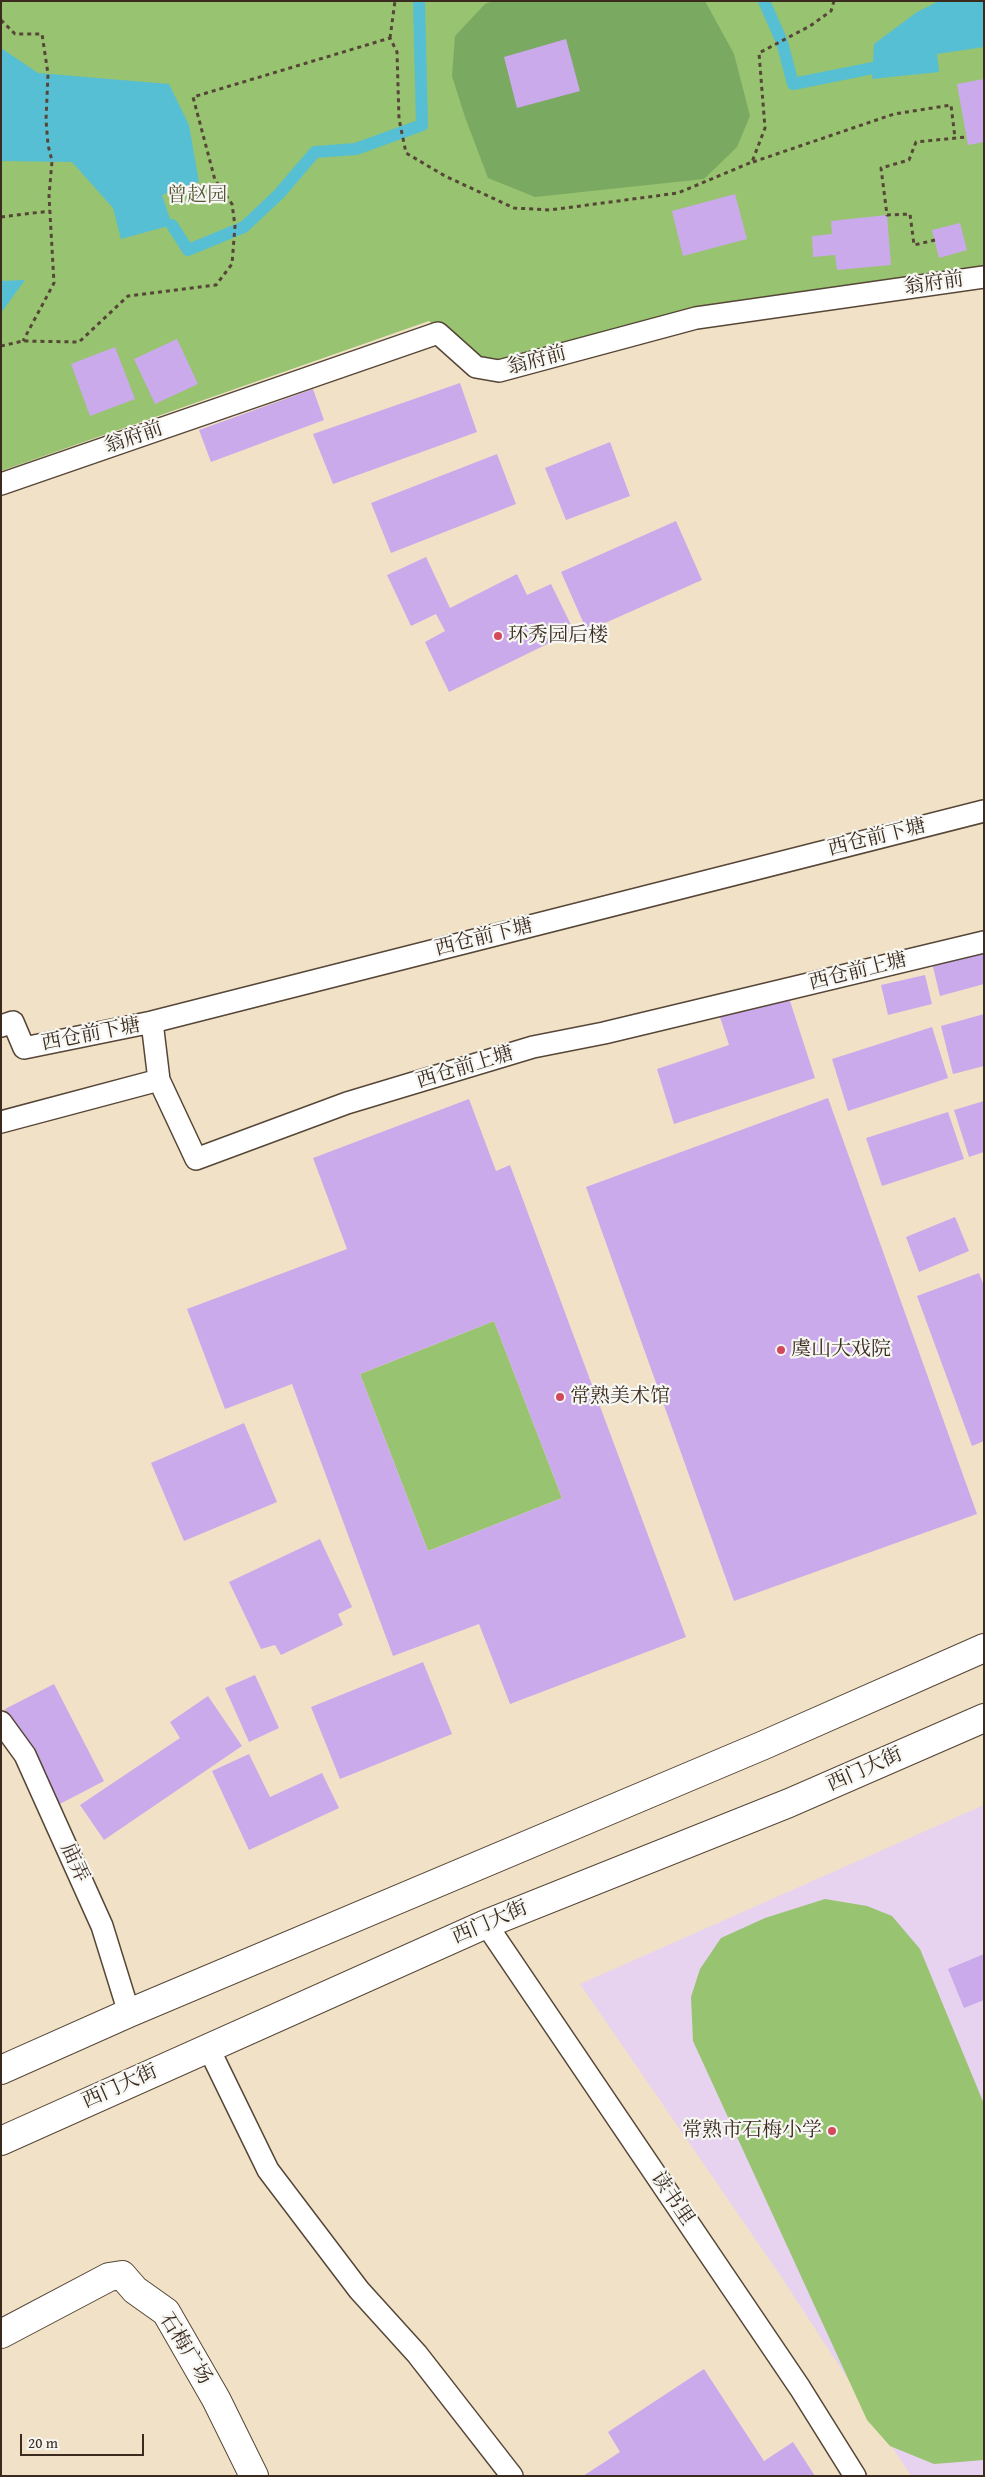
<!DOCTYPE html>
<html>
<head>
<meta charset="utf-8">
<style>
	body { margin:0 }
	#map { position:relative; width:985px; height:2477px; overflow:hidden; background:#f1e2c7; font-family:"Gentium Book Plus",serif }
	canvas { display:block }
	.frame { position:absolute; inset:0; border:2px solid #3b2a1e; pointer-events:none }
	.scale { position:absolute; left:20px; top:2434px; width:124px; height:22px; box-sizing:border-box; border:2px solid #3b2a1e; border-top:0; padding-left:6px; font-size:15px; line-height:18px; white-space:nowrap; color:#3b2a1e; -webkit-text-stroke:4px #f6f6f2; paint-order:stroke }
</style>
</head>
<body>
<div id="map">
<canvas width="985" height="2477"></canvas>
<div class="frame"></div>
<div class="scale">20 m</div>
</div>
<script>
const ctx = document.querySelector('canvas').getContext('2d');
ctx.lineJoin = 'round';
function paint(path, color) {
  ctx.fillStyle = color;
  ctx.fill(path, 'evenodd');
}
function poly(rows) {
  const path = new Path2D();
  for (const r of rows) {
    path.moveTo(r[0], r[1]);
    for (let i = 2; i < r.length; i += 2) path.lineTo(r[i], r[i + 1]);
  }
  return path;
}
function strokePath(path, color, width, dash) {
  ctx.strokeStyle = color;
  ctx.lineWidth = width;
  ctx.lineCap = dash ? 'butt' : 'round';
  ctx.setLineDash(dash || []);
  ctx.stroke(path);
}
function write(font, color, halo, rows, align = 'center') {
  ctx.font = font + ' "Gentium Book Plus","Noto Serif SC",serif';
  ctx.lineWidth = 4.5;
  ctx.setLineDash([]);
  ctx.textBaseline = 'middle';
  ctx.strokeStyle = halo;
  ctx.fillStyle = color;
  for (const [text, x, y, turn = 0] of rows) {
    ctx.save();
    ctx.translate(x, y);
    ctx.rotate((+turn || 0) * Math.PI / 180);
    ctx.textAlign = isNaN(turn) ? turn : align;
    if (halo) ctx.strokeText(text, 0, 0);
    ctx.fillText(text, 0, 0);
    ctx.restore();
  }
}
paint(poly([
	[984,1805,984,2476,911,2476,782,2278,580,1984]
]), '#e7d2ef');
paint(poly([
	[1,1,984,1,984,277,476,367,429,321,1,471],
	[494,1321,562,1498,428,1551,360,1374],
	[825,1899,867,1906,892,1916,920,1949,984,2104,984,2460,934,2464,890,2446,867,2420,693,2041,691,1997,700,1969,721,1938,765,1918]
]), '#98c370');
paint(poly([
	[493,1,705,1,734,54,750,116,737,147,704,179,535,197,488,178,465,117,452,76,455,36,485,4]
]), '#7aa962');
paint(poly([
	[939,1,984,1,984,47,937,54,939,72,872,79,874,44,917,12],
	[1,48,38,73,169,84,189,125,199,182,162,195,172,225,121,239,113,208,72,162,1,161],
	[25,280,1,313,1,281]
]), '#57bfd4');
strokePath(poly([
	[764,1,782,42,793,84,873,68],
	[172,225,188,250,244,227,279,194,315,152,356,149,422,125,419,1]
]), '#57bfd4', 12);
paint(poly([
	[566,39,580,91,517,108,504,57],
	[984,79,984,142,968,145,957,84],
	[735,194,747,239,683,256,672,211],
	[887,215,891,265,837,270,835,255,813,257,812,236,832,234,831,221],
	[960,223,967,250,939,258,932,230],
	[177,339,198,384,155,404,134,359],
	[115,347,135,399,90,416,71,364],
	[460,383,477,432,333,484,313,434],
	[313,389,324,420,211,462,199,430],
	[610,442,630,496,566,520,545,468],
	[497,454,516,504,391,553,371,503],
	[676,521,702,580,587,631,561,572],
	[426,557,450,608,517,574,527,595,551,584,574,631,449,692,425,642,445,631,436,614,411,626,387,575],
	[984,950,984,984,940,996,932,963],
	[925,975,932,1004,888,1015,881,985],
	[788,995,815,1078,674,1124,657,1069,729,1045,720,1017],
	[984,1014,984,1066,953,1074,941,1026],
	[932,1027,948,1078,848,1111,832,1059],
	[828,1098,977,1514,734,1601,586,1187],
	[469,1099,496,1171,510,1165,686,1637,510,1704,479,1624,393,1656,292,1384,225,1409,187,1309,347,1249,313,1158],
	[494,1321,562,1498,428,1551,360,1374],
	[984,1101,984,1152,969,1157,954,1110],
	[948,1112,964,1159,882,1186,866,1138],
	[955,1217,969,1251,919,1272,906,1237],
	[979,1273,984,1286,984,1441,972,1446,917,1296],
	[244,1423,277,1502,184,1541,151,1463],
	[320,1539,352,1607,338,1614,343,1625,281,1655,275,1645,261,1649,229,1582],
	[423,1662,452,1734,340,1779,311,1707],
	[255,1675,279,1728,249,1742,225,1688],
	[54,1684,104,1781,56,1806,5,1709],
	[208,1696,242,1746,104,1840,80,1805,180,1738,170,1722],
	[249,1754,270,1797,322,1773,339,1808,249,1850,212,1771],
	[984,1954,984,2000,964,2008,948,1969],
	[704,2369,764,2461,793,2442,815,2476,583,2476,620,2452,608,2432]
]), '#cbaaeb');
const service = poly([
	[1,484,438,333,476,367,499,371,696,318,984,277],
	[152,1022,159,1080],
	[1,1026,13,1022,24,1048,152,1022,984,811],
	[1,1122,159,1080,196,1159,347,1103,533,1047,604,1033,984,942],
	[1,1722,25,1755,102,1926,129,2013],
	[486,1924,800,2388,855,2476],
	[209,2049,268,2170,359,2290,417,2354,512,2476]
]);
const pedestrian = poly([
	[1,2334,109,2277,122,2275,135,2290,166,2312,216,2399,254,2476]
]);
const secondary = poly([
	[1,2070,129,2013,764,1745,984,1648],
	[1,2141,486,1924,789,1803,984,1718]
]);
strokePath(service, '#564637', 24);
strokePath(pedestrian, '#564637', 30);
strokePath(secondary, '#564637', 30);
strokePath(poly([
	[1,20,15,34,42,34,48,74,46,120,48,145,52,161,49,196,54,283,23,341],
	[390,38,395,1],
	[753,162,894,114,951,105,955,138],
	[1,217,50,211],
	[935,240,914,245,910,214,887,215,881,168,909,160,916,142,966,137],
	[1,346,23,341,79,342,128,296,216,285,232,264,235,226,232,204,215,180,193,97,390,38,397,52,399,119,406,153,445,176,514,208,550,210,678,193,752,162,765,128,759,53,810,26,831,11,834,1]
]), '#564637', 3, [4, 4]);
strokePath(service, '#fff', 21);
strokePath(pedestrian, '#fff', 28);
strokePath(secondary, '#fff', 28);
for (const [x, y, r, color] of [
	[498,636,5,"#d1495b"],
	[781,1350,5,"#d1495b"],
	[560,1397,5,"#d1495b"],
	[832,2131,5,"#d1495b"]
]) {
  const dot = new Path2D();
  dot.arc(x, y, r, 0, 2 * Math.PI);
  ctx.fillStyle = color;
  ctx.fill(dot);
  strokePath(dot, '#f6f6f2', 2);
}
write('20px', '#575837', '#f6f6f2', [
	["曾赵园",197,196]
]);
write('20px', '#3b2a1e', '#f6f6f2', [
	["翁府前",934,284,-8],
	["翁府前",537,361,-15],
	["翁府前",134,438,-19],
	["西仓前下塘",877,838,-14],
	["西仓前下塘",484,938,-14],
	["西仓前上塘",858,972,-14],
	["西仓前下塘",91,1035,-11],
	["西仓前上塘",465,1068,-17],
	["西门大街",865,1770,-24],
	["庙弄",74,1863,66],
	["西门大街",490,1923,-23],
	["西门大街",120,2087,-24],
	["读书里",672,2199,56],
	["石梅广场",185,2349,58]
]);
write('20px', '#3b2a1e', '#f6f6f2', [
	["环秀园后楼",508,636],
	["虞山大戏院",791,1350],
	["常熟美术馆",570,1397],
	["常熟市石梅小学",822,2131,"right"]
], 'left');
</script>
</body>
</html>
